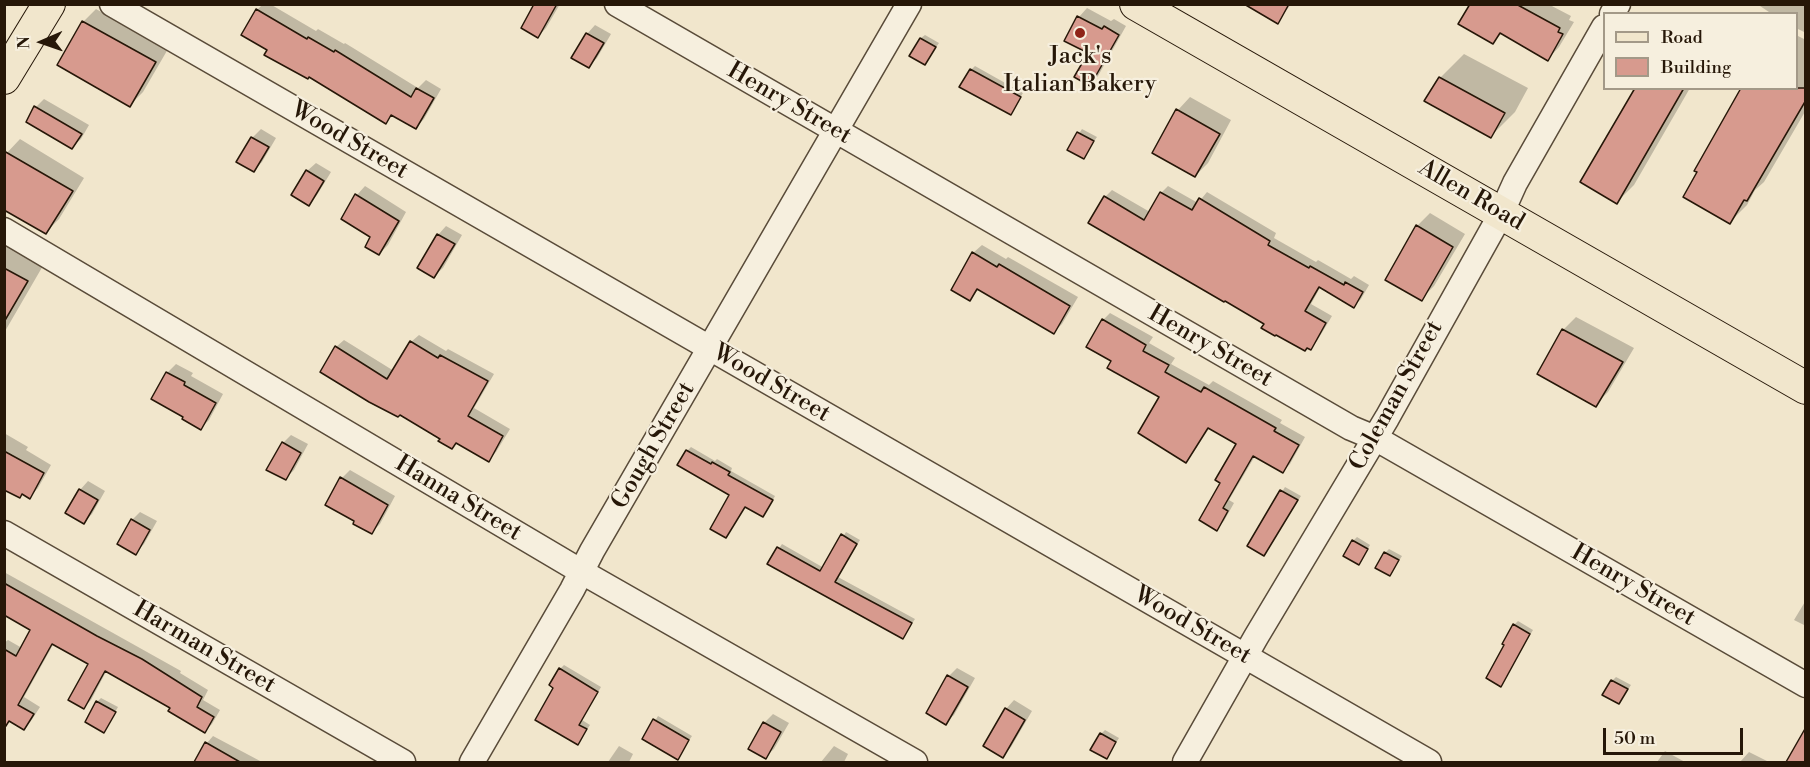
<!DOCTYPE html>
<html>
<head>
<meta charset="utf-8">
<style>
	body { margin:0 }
	#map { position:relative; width:1810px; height:767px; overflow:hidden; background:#f1e6cc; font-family:"Libre Bodoni",serif }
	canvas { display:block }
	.frame { position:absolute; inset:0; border:6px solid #261708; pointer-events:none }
	.legend { position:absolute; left:1603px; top:12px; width:195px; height:78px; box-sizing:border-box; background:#f6efde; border:2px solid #a39988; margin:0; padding:8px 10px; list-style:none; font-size:18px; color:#261708 }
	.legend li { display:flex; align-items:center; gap:12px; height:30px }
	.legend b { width:30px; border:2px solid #a39988 }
	.north { position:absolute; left:12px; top:12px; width:60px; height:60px; -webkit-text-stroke:4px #f6efde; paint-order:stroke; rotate:268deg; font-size:16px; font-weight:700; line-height:24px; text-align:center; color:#261708 }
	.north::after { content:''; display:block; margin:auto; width:21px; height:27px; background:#261708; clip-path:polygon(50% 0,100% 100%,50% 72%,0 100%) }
	.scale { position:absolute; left:1603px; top:728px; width:140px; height:27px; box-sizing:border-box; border:3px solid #261708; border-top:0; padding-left:8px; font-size:18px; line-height:21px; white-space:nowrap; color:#261708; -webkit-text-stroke:4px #f6efde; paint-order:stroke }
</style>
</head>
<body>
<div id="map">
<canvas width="1810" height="767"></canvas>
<div class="frame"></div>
<ul class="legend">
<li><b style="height:8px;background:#f1e6cc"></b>Road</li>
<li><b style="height:16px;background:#d79a8e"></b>Building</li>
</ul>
<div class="north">N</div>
<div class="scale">50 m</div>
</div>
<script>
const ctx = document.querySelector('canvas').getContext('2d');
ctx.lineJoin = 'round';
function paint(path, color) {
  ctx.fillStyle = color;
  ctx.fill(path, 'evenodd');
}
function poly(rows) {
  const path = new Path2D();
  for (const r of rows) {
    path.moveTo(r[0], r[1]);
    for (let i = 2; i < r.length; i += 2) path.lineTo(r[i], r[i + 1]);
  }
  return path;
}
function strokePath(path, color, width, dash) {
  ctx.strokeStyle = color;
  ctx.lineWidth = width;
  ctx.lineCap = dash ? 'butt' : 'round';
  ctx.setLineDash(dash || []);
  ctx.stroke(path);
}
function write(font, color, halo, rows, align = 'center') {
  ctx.font = font + ' "Libre Bodoni",serif';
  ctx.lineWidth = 4.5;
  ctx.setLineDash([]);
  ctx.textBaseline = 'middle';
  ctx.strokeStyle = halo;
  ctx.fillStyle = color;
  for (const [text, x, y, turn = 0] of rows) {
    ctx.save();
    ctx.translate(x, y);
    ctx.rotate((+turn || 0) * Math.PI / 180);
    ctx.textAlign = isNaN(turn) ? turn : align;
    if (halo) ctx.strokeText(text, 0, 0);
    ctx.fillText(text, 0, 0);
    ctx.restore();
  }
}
paint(poly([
	[263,4,270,4,316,31,318,29,344,44,345,43,418,88,426,80,441,89,424,119,415,128,393,114,385,122,269,49,257,10],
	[536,4,560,4,546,28,538,37],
	[1264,4,1291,4,1278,22],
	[1471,4,1548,4,1571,16,1569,20,1574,22,1559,47,1548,59,1502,33,1493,42],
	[1757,4,1806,4,1806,33,1796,28,1796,14,1772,14],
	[1087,8,1111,21,1114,19,1126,26,1098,76,1090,84,1090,53,1066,40,1079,17],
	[96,9,168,49,143,92,130,105,83,22],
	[595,25,611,34,597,58,589,66,587,34],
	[925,35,939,43,925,63,921,38],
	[1796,35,1806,40,1806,110,1764,182,1755,190,1747,205,1730,222,1796,88],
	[1464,54,1528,88,1515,112,1491,136,1440,78],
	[975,66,1023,93,1010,113,971,70],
	[1637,88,1690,88,1634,185,1617,202],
	[1190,97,1231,120,1208,163,1195,176,1178,110],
	[44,99,89,125,81,139,72,147,36,107],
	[261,129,276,138,262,162,254,170,238,161,252,138],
	[1082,129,1097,137,1083,157,1069,149],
	[20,139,84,178,59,219,46,232,4,156],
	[316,163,331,172,317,195,309,204,307,171],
	[365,186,406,212,388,245,379,254,372,237,343,218,357,195],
	[1168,186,1198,203,1207,192,1276,233,1274,238,1316,262,1318,260,1351,279,1354,276,1369,285,1361,299,1354,306,1321,286,1311,304,1332,316,1317,341,1310,348,1266,323,1105,197,1112,190,1150,212,1161,193],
	[1430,213,1465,234,1434,286,1421,299,1417,226],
	[446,226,462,235,443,268,434,276,438,235],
	[4,242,44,264,4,333],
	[982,245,1006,259,1008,257,1078,297,1062,324,1054,332,979,289,970,299,973,253],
	[1110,313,1153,337,1149,343,1175,358,1171,364,1209,385,1213,381,1282,420,1280,423,1305,437,1290,464,1283,471,1255,456,1229,500,1234,503,1224,521,1217,529,1222,482,1238,443,1210,427,1193,453,1186,461,1161,397,1113,360,1103,320],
	[1576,317,1634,348,1608,392,1595,405,1539,373,1563,330],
	[419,335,446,351,448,349,494,374,474,408,510,429,496,452,489,460,457,442,442,438,336,347,344,340,394,371,411,342],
	[176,364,193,373,191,376,223,394,209,420,201,428,185,416,153,399,167,373],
	[4,433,28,447,26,450,51,465,38,488,30,497,4,487],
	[291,435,308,444,294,470,285,479,283,443],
	[691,447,715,461,717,459,732,468,731,471,775,496,767,511,763,515,746,505,726,536,732,495,687,451],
	[350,470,395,496,380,524,371,533,356,520,342,478],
	[88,481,105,491,92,514,84,522,80,490],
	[1285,487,1301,496,1264,555,1249,546],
	[140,512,157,521,144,544,135,553,132,520],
	[846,532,860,540,838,577,915,619,903,637,769,563,782,544,824,568],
	[1357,537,1370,545,1362,559,1353,541],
	[1389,549,1402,556,1390,575,1385,553],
	[4,572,181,671,180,673,208,690,203,700,220,710,212,724,205,731,172,707,107,670,91,700,84,707,90,664,54,643,24,697,40,707,31,721,24,728,4,671,4,643,8,640,22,648,33,630,4,613],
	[1806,600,1806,626,1794,620],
	[1518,621,1533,630,1501,685,1514,625],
	[564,665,601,687,582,720,590,725,578,743,560,669],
	[957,668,975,678,954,715,945,723,949,676],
	[1616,677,1631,685,1619,703,1612,681],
	[101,698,118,707,104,731,97,702],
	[1014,700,1032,711,1011,747,1003,756,1006,709],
	[773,714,789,723,774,749,765,757,764,723],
	[658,716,692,736,677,758,644,739],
	[1105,730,1119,738,1107,757,1101,734],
	[213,736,262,762,196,762,207,743],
	[619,746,633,754,629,762,608,762],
	[834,746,848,754,844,762,821,762],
	[1665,751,1685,762,1657,762],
	[1749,752,1769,762,1740,762]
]), '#0003');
const building = poly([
	[534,4,557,4,538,38,521,28,534,4],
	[1244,4,1289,4,1278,24,1244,4],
	[1470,4,1516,4,1560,28,1558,32,1563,34,1548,61,1500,33,1493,44,1458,24,1470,4],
	[256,9,307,39,308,37,334,52,335,50,411,97,416,88,434,98,416,129,391,115,386,124,309,77,308,79,264,55,267,50,241,35,256,9],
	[1077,16,1102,29,1104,26,1119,35,1090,86,1074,77,1088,53,1064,41,1077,16],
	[82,21,156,62,130,107,57,65,82,21],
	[586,33,604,43,589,68,571,58,586,33],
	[920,38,936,47,925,65,909,56,920,38],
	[970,69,1021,97,1011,115,959,87,970,69],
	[1439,77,1505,113,1491,138,1424,101,1439,77],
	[1635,88,1684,88,1617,204,1580,182,1635,88],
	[1741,88,1806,88,1806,100,1747,201,1744,200,1730,224,1683,197,1697,172,1694,171,1741,88],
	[34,106,82,134,72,149,26,122,34,106],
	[1176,109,1220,134,1195,177,1152,153,1176,109],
	[1077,132,1094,141,1084,159,1067,150,1077,132],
	[251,137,269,147,254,172,236,162,251,137],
	[4,151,73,191,46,234,4,210,4,151],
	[306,170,324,181,309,206,291,195,306,170],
	[1160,192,1192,210,1199,198,1270,241,1268,245,1309,268,1310,266,1344,285,1345,282,1363,292,1354,308,1319,287,1305,311,1326,323,1311,350,1307,348,1305,351,1276,335,1275,336,1261,328,1264,324,1225,301,1224,302,1088,223,1104,196,1144,220,1160,192],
	[355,194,399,221,379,255,365,247,370,237,341,219,355,194],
	[1416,225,1453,247,1422,301,1385,280,1416,225],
	[437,234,455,244,434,278,417,268,437,234],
	[972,252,997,267,999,264,1070,306,1054,334,977,289,970,301,951,290,972,252],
	[4,268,28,281,4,322,4,268],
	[1102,319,1146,345,1143,351,1169,365,1165,372,1201,392,1204,387,1276,428,1274,431,1299,445,1283,473,1253,456,1223,508,1228,511,1217,531,1199,520,1220,483,1215,480,1236,444,1208,428,1186,463,1138,433,1159,397,1107,368,1111,361,1086,347,1102,319],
	[1562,329,1623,362,1596,407,1537,374,1562,329],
	[410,341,438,358,440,355,488,381,468,416,503,436,489,462,456,443,452,449,438,441,440,439,400,415,398,417,369,402,320,372,335,346,387,379,410,341],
	[166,372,185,382,184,385,216,403,201,430,182,419,183,417,151,399,166,372],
	[282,442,301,453,286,480,266,470,282,442],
	[686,450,711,464,712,462,730,472,728,475,773,500,763,517,745,507,726,538,710,529,729,495,677,465,686,450],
	[4,451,44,473,30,499,22,494,20,498,4,490,4,451],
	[340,477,388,505,372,534,353,524,354,521,325,505,340,477],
	[79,489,98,500,84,524,65,513,79,489],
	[1280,490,1298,500,1264,556,1247,546,1280,490],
	[131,519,150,530,136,555,117,544,131,519],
	[841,534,857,544,835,582,912,623,903,639,767,564,777,547,820,571,841,534],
	[1352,540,1368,549,1359,565,1343,556,1352,540],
	[1384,552,1399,560,1390,576,1375,568,1384,552],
	[4,583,97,636,142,659,202,697,197,707,214,717,205,733,168,711,170,708,105,671,84,709,68,700,88,664,52,644,18,705,34,714,24,730,9,721,4,729,4,649,16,656,30,630,4,615,4,583],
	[1513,624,1530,634,1501,687,1486,678,1504,645,1502,644,1513,624],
	[559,668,598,692,579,725,587,729,578,745,535,720,553,688,549,685,559,668],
	[947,675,968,687,946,725,926,713,947,675],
	[1611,680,1628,689,1619,704,1602,695,1611,680],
	[96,701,116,712,104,733,85,722,96,701],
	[1005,708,1025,720,1003,758,983,746,1005,708],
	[653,719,689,740,678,760,642,739,653,719],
	[763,722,781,732,766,759,748,749,763,722],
	[1806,727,1806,762,1786,762,1806,727],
	[1100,733,1116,742,1107,759,1090,750,1100,733],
	[205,742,240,762,194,762,205,742]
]);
paint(building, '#d79a8e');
strokePath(building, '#261708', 1.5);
const minor = poly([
	[112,4,1429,762],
	[617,4,1351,428,1375,438,1806,685],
	[1612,14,1618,4],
	[4,230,582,572,915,762],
	[4,533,403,762],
	[472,762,572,590,592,551,909,4],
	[1185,762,1256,637,1387,418,1501,214,1515,183,1604,27]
]);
const major = poly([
	[1136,4,1806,388],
	[4,78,49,4]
]);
strokePath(minor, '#594b39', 27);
strokePath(major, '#261708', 34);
strokePath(minor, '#f6efde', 24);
strokePath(major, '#f1e6cc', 32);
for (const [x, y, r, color] of [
	[1080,33,6,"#8f2418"]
]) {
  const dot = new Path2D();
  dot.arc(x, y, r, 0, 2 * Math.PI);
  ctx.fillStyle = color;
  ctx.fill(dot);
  strokePath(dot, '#f6efde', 2);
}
write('24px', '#261708', '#f6efde', [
	["Jack's",1080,57],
	["Italian Bakery",1080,85]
]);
write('24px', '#261708', '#f6efde', [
	["Henry Street",789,104,30],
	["Wood Street",349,141,30],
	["Allen Road",1471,196,30],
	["Henry Street",1210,347,30],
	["Wood Street",771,384,30],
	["Coleman Street",1397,396,-61],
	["Gough Street",654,446,-60],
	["Hanna Street",458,499,31],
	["Henry Street",1633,586,30],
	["Wood Street",1192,626,30],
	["Harman Street",204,648,30]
]);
</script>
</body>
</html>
